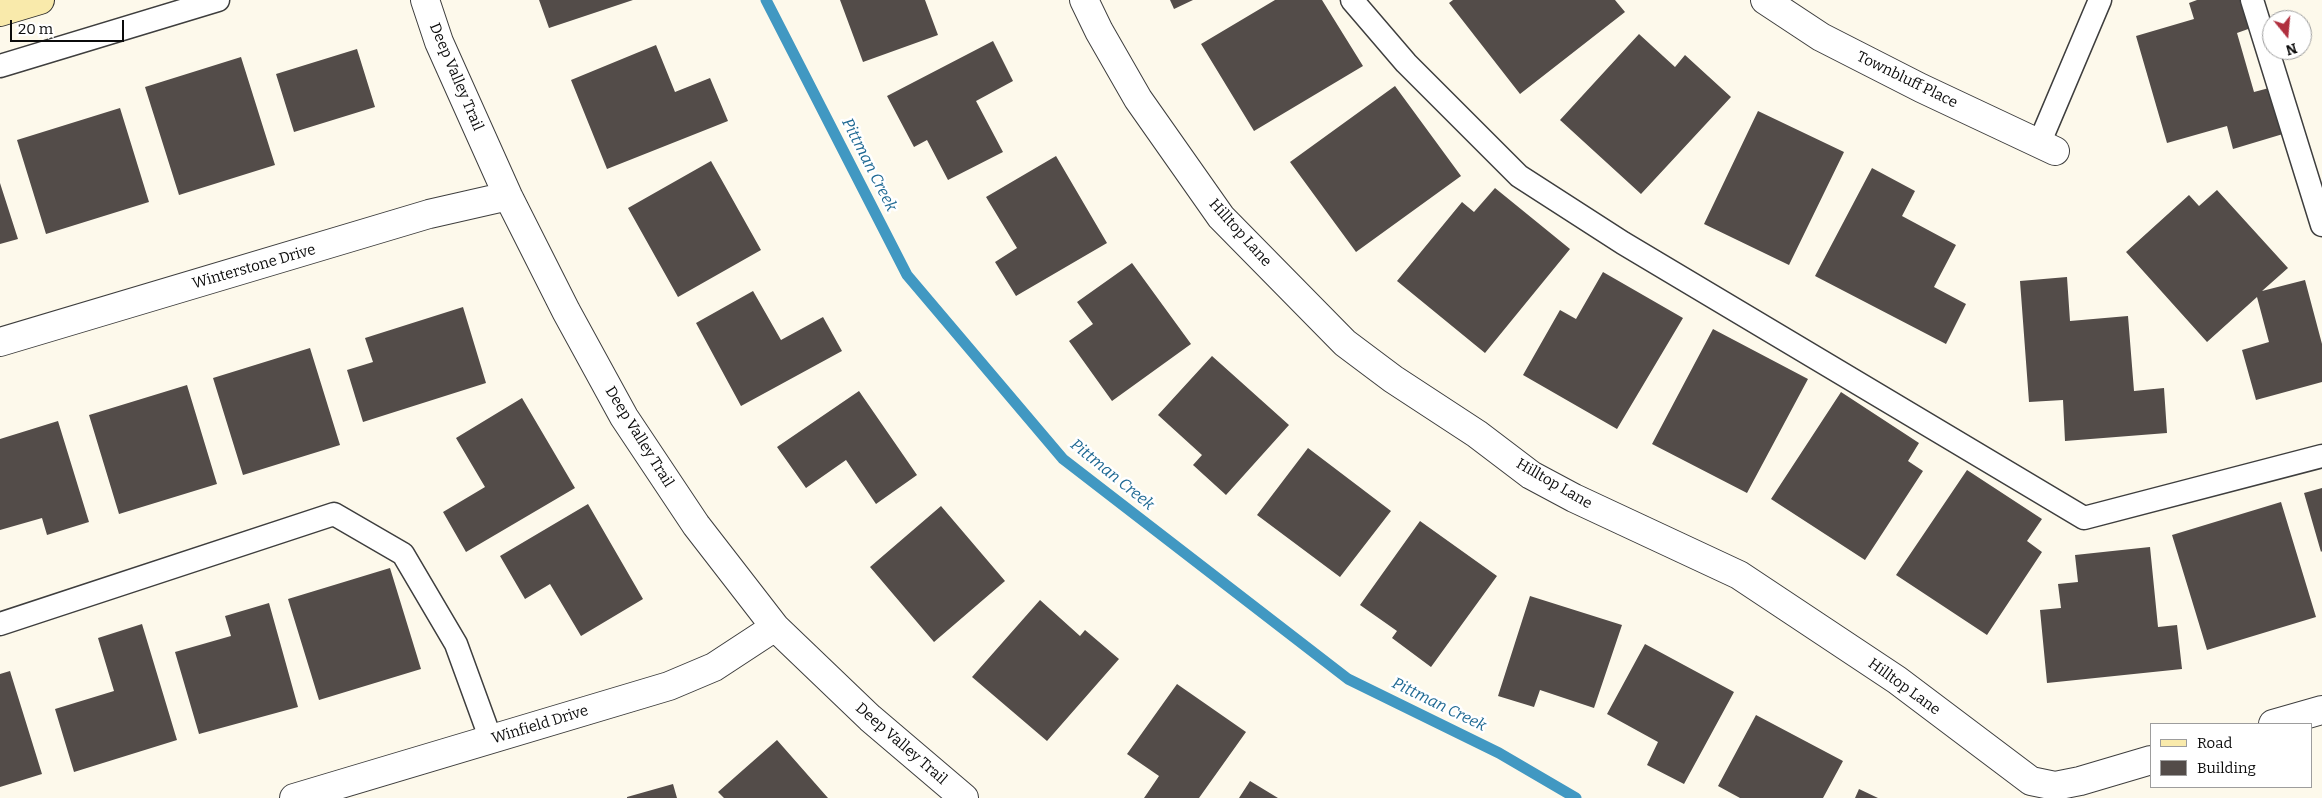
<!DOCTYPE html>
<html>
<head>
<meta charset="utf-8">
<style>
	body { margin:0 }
	#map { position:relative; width:2322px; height:798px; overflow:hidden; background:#fdf9eb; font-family:Bitter,serif }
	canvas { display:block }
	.legend { position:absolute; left:2150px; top:723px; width:162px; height:65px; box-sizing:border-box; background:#fff; border:1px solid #9d9d9d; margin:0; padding:6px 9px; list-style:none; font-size:15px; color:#0b0b0b }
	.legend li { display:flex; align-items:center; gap:10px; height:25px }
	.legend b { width:25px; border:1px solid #9d9d9d }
	.north { position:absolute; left:2262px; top:10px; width:50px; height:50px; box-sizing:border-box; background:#fff; border:1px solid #9d9d9d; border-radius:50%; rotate:163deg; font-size:14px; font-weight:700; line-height:20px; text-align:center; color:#0b0b0b }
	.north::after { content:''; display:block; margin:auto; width:18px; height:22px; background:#b02f3e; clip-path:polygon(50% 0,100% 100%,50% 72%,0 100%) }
	.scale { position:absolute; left:10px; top:20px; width:114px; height:22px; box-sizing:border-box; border:2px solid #0b0b0b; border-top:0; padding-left:6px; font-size:15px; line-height:18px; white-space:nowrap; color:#0b0b0b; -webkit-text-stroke:4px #fff; paint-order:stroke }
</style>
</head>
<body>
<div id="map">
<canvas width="2322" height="798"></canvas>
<ul class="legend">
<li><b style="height:6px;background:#f9eaab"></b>Road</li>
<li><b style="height:14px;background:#534c49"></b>Building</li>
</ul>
<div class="north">N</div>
<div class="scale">20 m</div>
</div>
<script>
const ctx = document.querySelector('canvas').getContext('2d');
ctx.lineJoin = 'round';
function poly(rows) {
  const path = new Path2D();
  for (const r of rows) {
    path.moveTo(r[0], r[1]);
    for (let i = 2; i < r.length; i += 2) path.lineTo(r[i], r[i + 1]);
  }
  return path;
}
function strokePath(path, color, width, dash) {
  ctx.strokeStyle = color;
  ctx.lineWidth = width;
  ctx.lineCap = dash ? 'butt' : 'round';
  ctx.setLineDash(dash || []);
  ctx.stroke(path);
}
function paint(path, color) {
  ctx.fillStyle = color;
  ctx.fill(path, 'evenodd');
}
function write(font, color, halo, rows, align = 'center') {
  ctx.font = font + ' Bitter,serif';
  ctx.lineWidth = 5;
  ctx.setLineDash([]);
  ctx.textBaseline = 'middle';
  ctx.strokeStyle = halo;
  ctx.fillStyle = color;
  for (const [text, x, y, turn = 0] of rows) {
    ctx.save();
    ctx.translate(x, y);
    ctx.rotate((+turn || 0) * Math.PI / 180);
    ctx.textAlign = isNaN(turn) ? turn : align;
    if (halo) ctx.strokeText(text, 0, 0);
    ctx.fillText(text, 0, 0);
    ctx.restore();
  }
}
strokePath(poly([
	[766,0,907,275,1063,459,1348,679,1499,753,1576,798]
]), '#4198c2', 11);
paint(poly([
	[539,0,633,0,549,28],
	[840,0,925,0,938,35,863,62],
	[1170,0,1193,0,1174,9],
	[1275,0,1322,0,1363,66,1254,131,1201,44],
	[1453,0,1615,0,1625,12,1520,94,1449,3],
	[2197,0,2243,0,2251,28,2237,33,2254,92,2269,88,2283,134,2233,149,2227,126,2167,143,2136,36,2194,19,2189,3],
	[1639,34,1675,67,1685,55,1731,97,1641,194,1560,120],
	[993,41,1013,81,976,101,1003,152,948,180,927,140,914,147,887,96],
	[656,45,675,92,710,78,728,121,607,169,571,80],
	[357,49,375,107,294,132,276,74],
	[241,57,275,165,179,195,145,87],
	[1395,86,1461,176,1356,252,1290,162],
	[120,108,149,202,46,234,17,140],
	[1758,111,1844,152,1789,265,1704,224],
	[1056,156,1107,243,1016,296,995,262,1017,248,986,197],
	[711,161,761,250,678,297,628,208],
	[1872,168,1915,191,1902,216,1956,245,1934,287,1966,304,1946,344,1815,276],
	[0,183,18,239,0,244],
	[1495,188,1570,249,1485,353,1397,281,1462,202,1474,212],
	[2217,190,2288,268,2262,291,2305,280,2322,344,2322,382,2256,400,2242,350,2269,342,2257,297,2207,342,2126,252,2189,195,2199,206],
	[1132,263,1191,344,1112,401,1069,341,1093,324,1077,302],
	[1603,272,1683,318,1617,429,1523,375,1560,310,1576,319],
	[2067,277,2070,321,2128,316,2134,391,2164,388,2167,433,2065,441,2063,400,2029,402,2020,281],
	[753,291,781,340,823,317,842,351,741,406,696,323],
	[463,307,486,383,363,422,347,370,373,362,365,338],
	[1713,329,1808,379,1747,493,1652,444],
	[310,348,340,445,243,475,213,378],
	[1212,356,1289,425,1226,495,1193,465,1202,455,1158,415],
	[187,385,217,484,119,514,89,415],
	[859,391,917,475,876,504,846,460,806,488,777,447],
	[1841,392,1919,443,1908,461,1923,471,1865,560,1771,499],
	[522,398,575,488,466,552,443,512,485,487,456,438],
	[58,421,89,522,47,535,42,518,0,530,0,439],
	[1308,448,1391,511,1340,577,1257,515],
	[1967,470,2042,519,2027,541,2042,552,1987,635,1896,575],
	[2322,488,2322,551,2321,552,2304,493],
	[2281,502,2316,617,2207,650,2172,535],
	[588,504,643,599,581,636,550,584,525,599,500,556],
	[941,506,1005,581,934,642,870,567],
	[1420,521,1497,576,1431,667,1392,638,1397,631,1360,605],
	[2150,547,2158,627,2177,625,2182,669,2047,683,2040,610,2061,608,2058,584,2078,582,2075,555],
	[390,568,421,669,319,700,288,599],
	[1530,596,1622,625,1594,708,1540,690,1534,707,1498,696],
	[1040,600,1080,636,1085,630,1119,659,1047,741,972,677],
	[269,603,298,707,199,734,175,652,231,636,225,616],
	[142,624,177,740,74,772,55,709,114,691,98,638],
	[1645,644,1734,692,1684,784,1647,765,1658,742,1607,714],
	[10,671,42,774,0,787,0,674],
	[1177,684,1246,732,1199,798,1144,798,1159,776,1127,754],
	[1756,715,1843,761,1823,798,1740,798,1718,786],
	[777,740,828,798,724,798,718,792],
	[1250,781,1278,798,1239,798],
	[673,784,677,798,627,798,627,797],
	[1859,789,1878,798,1855,798]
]), '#534c49');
const service = poly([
	[1352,0,1406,63,1519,176,1623,243,2084,518,2322,456],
	[2252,0,2322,225],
	[0,66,218,0],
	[2039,144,2100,0],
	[0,624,334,514,403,554,456,644,491,740]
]);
const minor = poly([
	[425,0,439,42,508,196,566,311,624,417,696,525,775,627,870,718,964,798],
	[1084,0,1099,31,1138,99,1221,217,1345,343,1393,379,1477,434,1531,475,1574,498,1739,575,1897,680,2031,781,2055,786,2080,781,2151,760],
	[1765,0,1821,37,1921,88,2055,151],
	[0,342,429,214,508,196],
	[2273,724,2322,710],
	[294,798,669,686,714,667,775,627]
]);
const secondary = poly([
	[0,12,40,0]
]);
strokePath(service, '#3e3e3e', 25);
strokePath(minor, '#3e3e3e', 30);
strokePath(secondary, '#2d2d2d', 30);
strokePath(service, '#fff', 22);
strokePath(minor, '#fff', 28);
strokePath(secondary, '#f9eaab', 28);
write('15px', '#0b0b0b', '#fff', [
	["Deep Valley Trail",456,77,67],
	["Townbluff Place",1907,80,26],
	["Hilltop Lane",1240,233,48],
	["Winterstone Drive",254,267,-16],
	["Deep Valley Trail",639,437,58],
	["Hilltop Lane",1554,484,30],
	["Hilltop Lane",1904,687,36],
	["Winfield Drive",540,725,-17],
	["Deep Valley Trail",901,744,41]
]);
write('italic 16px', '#1f6993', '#fff', [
	["Pittman Creek",869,165,63],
	["Pittman Creek",1112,475,39],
	["Pittman Creek",1439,705,26]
]);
</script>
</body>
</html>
